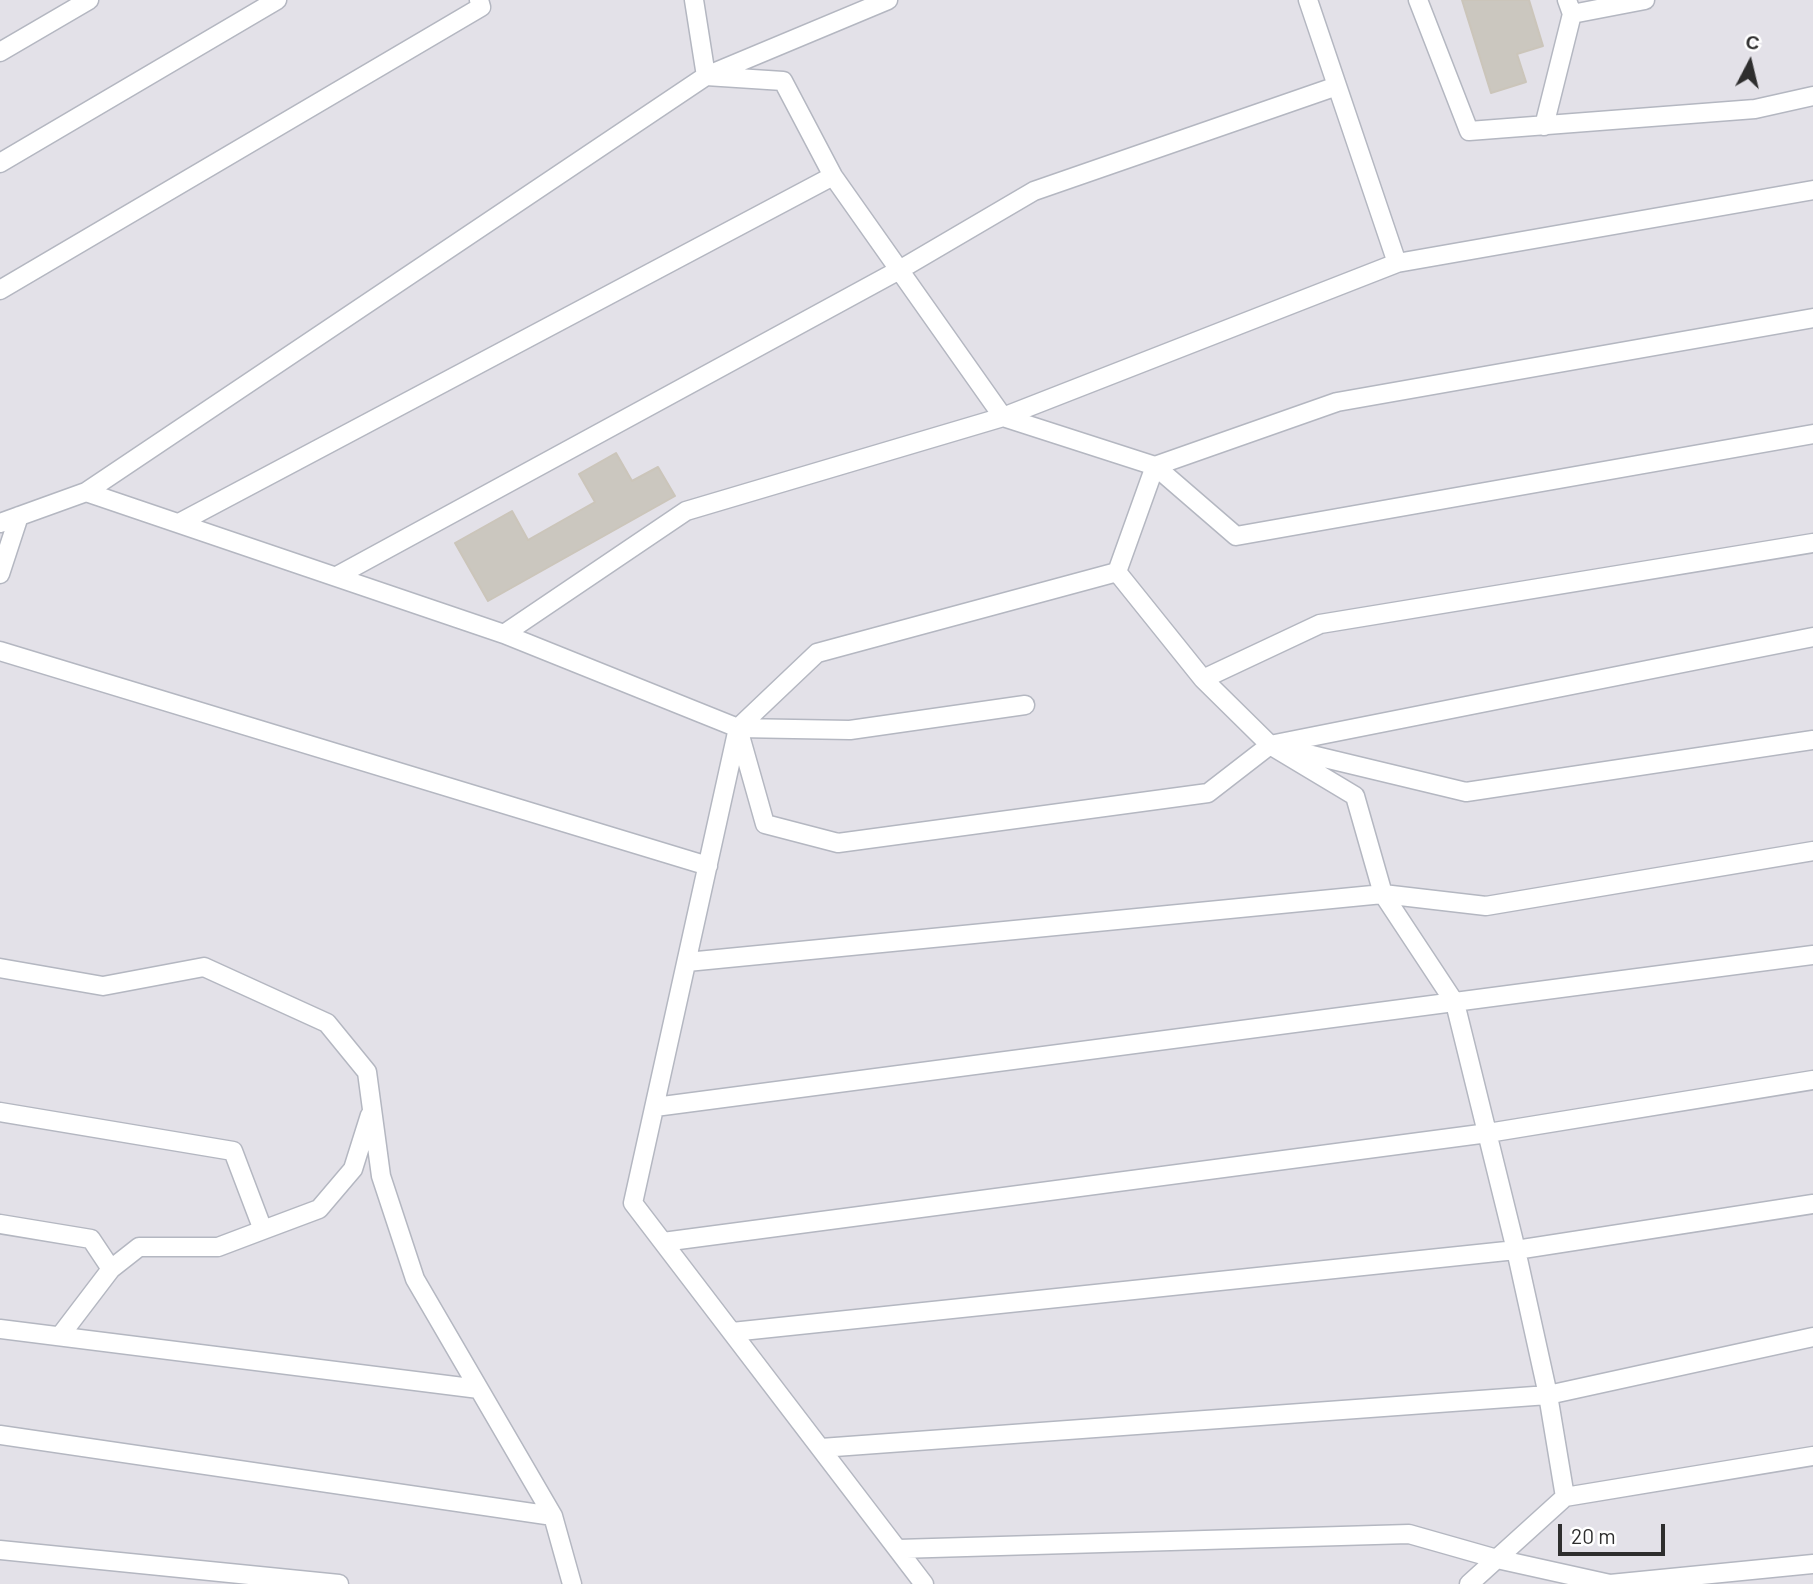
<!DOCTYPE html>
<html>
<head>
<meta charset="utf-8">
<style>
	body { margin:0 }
	#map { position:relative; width:1813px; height:1584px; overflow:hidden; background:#efe9e1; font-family:Barlow,sans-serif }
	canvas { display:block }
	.north { position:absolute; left:1715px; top:28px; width:70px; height:70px; -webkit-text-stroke:5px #fff; paint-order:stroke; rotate:7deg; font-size:19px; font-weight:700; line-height:28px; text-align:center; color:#2e2e2e }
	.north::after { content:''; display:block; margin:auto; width:24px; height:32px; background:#2e2e2e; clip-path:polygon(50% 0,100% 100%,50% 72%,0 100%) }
	.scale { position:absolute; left:1558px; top:1524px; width:107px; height:32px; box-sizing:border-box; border:4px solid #2e2e2e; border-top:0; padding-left:9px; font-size:21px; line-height:24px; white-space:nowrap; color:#2e2e2e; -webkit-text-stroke:5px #fff; paint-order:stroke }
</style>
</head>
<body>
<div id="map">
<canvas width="1813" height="1584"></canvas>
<div class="north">С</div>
<div class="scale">20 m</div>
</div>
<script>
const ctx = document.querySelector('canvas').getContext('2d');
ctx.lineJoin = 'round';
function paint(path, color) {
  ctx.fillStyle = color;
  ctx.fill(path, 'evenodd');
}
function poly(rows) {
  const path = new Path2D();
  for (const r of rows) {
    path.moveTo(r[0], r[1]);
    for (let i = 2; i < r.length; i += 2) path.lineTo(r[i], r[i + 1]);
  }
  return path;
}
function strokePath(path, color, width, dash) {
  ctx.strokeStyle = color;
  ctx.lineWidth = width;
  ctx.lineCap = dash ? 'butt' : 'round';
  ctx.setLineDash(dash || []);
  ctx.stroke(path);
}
paint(poly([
	[0,0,1813,0,1813,1584,0,1584]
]), '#e3e1e8');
const building = poly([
	[1462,0,1529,0,1543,46,1517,54,1526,82,1491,93,1462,0],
	[616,453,632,481,658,467,675,496,488,601,455,543,512,511,528,540,595,502,579,474,616,453]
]);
paint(building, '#cbc7bf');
strokePath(building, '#cbc5ba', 2);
const lane = poly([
	[888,0,706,76,783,81,833,176,1003,417,1155,466,1337,402,1813,318],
	[1418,0,1469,131,1755,109,1813,96],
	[1572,14,1645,0],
	[0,52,89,0],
	[1544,126,1572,14,1567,0],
	[0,163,277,0],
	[1397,263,1813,190],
	[0,290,481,7,479,0],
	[86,492,504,634,686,511,1003,417,1397,263,1308,0],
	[0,523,86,492,706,76,694,0],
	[179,523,833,176],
	[1117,572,1203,679,1320,624,1813,543],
	[0,574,19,516],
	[337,576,901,269,1034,191,1337,86],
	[504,634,738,728,633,1203,924,1584],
	[0,651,708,866],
	[1203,679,1270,745,1813,637],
	[1025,705,850,730,738,728,817,653,1117,572,1155,466,1236,536,1813,434],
	[739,732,765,824,838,843,1208,793,1270,745],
	[1270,745,1355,796,1383,894,1455,1003,1516,1250,1548,1395,1565,1497,1469,1584],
	[1287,749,1466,792,1813,740],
	[687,962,1383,894,1486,906,1813,851],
	[0,968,103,986,204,967,327,1023,367,1072,381,1176,415,1279,553,1516,572,1584],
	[655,1107,1813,955],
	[0,1112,233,1151,263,1230,319,1209,353,1169,370,1115],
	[0,1224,91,1239,111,1269,139,1247,218,1247,263,1230],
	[663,1242,1488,1133,1813,1080],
	[0,1329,479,1389],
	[732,1332,1516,1250,1813,1204],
	[60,1336,111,1269],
	[0,1435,553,1516],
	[821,1448,1548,1395,1813,1337],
	[1565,1497,1813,1456],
	[898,1549,1409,1534,1497,1559,1610,1584,1813,1564],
	[0,1550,339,1584]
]);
strokePath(lane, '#b4b7c1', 21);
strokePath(lane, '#fff', 18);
</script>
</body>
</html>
